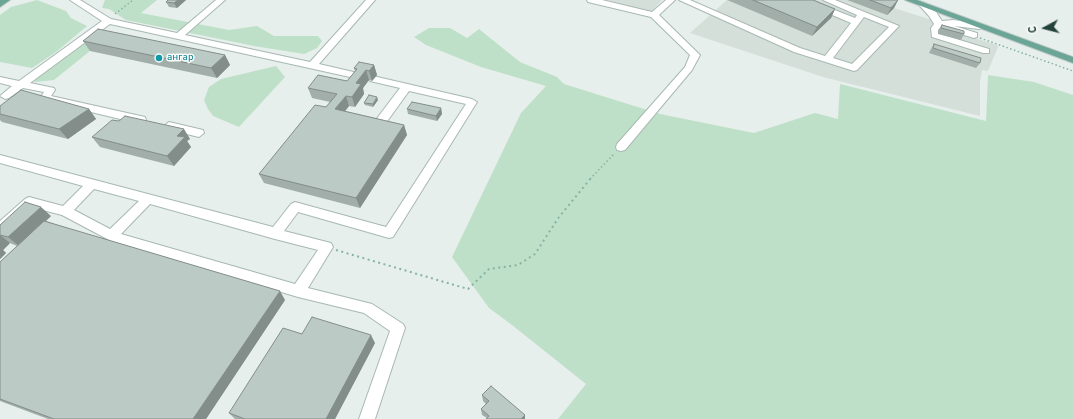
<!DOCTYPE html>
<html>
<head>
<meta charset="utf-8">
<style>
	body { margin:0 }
	#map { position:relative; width:1073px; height:419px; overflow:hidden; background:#e6efeb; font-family:Overpass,sans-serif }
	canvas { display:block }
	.north { position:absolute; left:1025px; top:8px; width:40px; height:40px; -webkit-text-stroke:3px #f7fbf9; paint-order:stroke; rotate:263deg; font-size:11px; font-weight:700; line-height:16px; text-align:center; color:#24423a }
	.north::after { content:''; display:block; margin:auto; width:14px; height:18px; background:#24423a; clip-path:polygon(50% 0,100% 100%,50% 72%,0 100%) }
</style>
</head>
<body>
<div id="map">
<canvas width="1073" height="419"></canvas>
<div class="north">С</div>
</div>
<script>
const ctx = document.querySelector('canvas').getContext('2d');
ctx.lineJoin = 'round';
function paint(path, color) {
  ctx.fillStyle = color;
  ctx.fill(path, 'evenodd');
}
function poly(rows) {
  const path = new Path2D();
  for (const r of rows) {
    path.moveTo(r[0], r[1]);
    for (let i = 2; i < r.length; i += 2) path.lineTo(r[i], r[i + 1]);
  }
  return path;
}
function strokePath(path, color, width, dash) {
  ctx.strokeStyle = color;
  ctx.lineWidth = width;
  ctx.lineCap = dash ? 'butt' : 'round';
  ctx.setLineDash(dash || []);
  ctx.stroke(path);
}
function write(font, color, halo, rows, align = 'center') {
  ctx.font = font + ' Overpass,sans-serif';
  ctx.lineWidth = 3;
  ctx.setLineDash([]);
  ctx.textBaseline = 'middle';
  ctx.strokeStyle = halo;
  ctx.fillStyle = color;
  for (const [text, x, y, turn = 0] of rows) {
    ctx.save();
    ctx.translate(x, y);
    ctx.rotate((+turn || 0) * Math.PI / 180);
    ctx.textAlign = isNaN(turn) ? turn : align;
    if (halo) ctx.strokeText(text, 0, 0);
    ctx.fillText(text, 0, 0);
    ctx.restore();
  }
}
paint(poly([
	[608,0,662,0,651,12],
	[727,0,812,36,831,18,785,0,847,0,887,15,894,8,932,20,937,26,997,45,998,47,988,71,982,70,980,81,980,116,823,77,690,33]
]), '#d4dfda');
paint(poly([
	[37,0,66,11,71,18,87,26,56,52,32,68,0,62,0,15,11,7],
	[105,0,157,0,141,13,229,30,257,26,274,36,318,36,322,41,317,48,304,54,254,46,126,20,109,9,102,8],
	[429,28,450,28,467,38,479,29,520,62,557,77,564,84,660,114,754,133,815,113,838,119,840,84,986,121,988,75,1034,82,1073,95,1073,419,558,419,586,384,512,325,489,308,452,257,521,113,546,86,481,67,426,45,414,37],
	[87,40,90,51,54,80,35,82,33,79],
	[276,66,285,77,239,127,213,116,208,109,204,100,209,87,221,79]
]), '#bfe0c8');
const minor = poly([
	[70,0,80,0,111,19,177,33,216,0,225,0,185,35,310,62,366,0,375,0,319,64,362,74,364,76,362,78,359,79,110,24,30,83,54,88,55,90,51,96,145,117,146,120,145,123,141,124,41,100,40,98,44,92,23,88,9,98,5,99,0,96,12,86,0,83,0,77,19,81,102,21,70,0],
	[587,0,602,0,652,12,666,0,675,0,659,15,700,55,692,70,625,150,621,151,617,150,616,147,617,144,685,67,690,55,651,17,588,2,587,0],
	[679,0,690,0,800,48,825,56,851,23,797,0,809,0,855,18,857,15,823,0,835,0,899,26,857,70,854,71,794,52,679,0],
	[864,17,889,27,852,64,833,58,864,17],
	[923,2,936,12,942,21,953,20,982,24,982,28,979,29,954,26,977,33,977,37,974,38,941,28,940,34,989,49,989,53,983,53,932,37,931,28,934,24,929,16,919,5,923,2],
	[373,76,472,99,477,102,393,237,389,238,298,212,284,231,327,242,331,243,333,247,308,288,372,304,403,324,405,328,375,419,359,419,390,331,364,313,298,297,111,241,62,215,31,207,4,231,0,233,0,221,25,199,29,197,63,206,83,186,0,163,0,155,273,227,291,204,295,202,386,227,466,104,409,91,383,127,375,127,374,124,375,121,400,88,370,81,368,79,370,77,373,76],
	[94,189,139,201,110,229,74,210,94,189],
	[150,204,275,239,318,250,295,284,121,234,150,204],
	[169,122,203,130,204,133,199,137,165,129,164,126,169,122]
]);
const major = poly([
	[0,0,10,0,0,7,0,0],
	[905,0,917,0,1073,57,1073,63,905,0]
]);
strokePath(minor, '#a8b8b2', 2);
strokePath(major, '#c2cac8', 2);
strokePath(poly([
	[115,14,133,0],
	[980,38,1073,71],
	[590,179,615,153]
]), '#86b3a5', 1.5, [1.5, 2.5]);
strokePath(poly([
	[336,250,468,289,489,269,518,265,535,254,559,217,591,178]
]), '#86b3a5', 2, [2, 3.5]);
paint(minor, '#fff');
paint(major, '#6aa596');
paint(poly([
	[168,0,186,0,177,8,169,7,166,2],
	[727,0,813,0,835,9,831,18,812,36],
	[847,0,898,0,894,8,887,15],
	[942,25,964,34,961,40,938,34,938,30],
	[83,41,225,55,230,65,217,78,90,51],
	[934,44,980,63,976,68,929,53,931,49],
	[374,65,377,75,372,81,369,80,363,88,364,94,355,107,349,106,345,111,404,125,407,135,360,208,264,183,259,174,326,107,330,102,312,98,308,88,347,81,355,71,354,68],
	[378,100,373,107,365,105,364,103],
	[0,106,89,109,96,119,68,139,2,122,0,120],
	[441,108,442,114,437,121,408,114,407,109],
	[92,137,190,139,187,141,191,147,174,166,100,147],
	[51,216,46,221,285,300,206,419,48,419,0,401,0,262,17,246,10,243,3,250,6,253,0,259,0,225],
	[302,334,375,343,335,419,235,419,229,413],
	[482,395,525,415,525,419,486,419,487,418,482,415,481,409,486,404,483,401]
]), '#a1aea9');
paint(poly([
	[178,0,186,0,177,8,174,3],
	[898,0,894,8,887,15,891,8],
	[835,9,831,18,812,36,817,27],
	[225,55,230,65,217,78,211,68],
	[374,65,377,75,372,81,369,71],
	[366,70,369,80,363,88,364,94,355,107,352,97,356,83],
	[346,96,349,106,339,119,335,109],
	[377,97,378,100,373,107,373,104],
	[441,108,442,114,437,121,436,116],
	[89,109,96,119,68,139,59,129],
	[404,125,407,135,360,208,356,198],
	[184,129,190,139,187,141,191,147,174,166,167,156,177,136],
	[41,207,51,216,19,246,8,237],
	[0,235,10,243,3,250,6,253,0,259],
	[280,291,285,300,206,419,193,419],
	[371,335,375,343,335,419,326,419],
	[525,415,525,419,521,419]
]), '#838d89');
const building = poly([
	[168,0,178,0,174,3,166,2,168,0],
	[753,0,813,0,835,9,817,27,753,0],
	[870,0,898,0,891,8,870,0],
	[942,25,964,31,964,34,941,28,942,25],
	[98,29,225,55,211,68,83,41,98,29],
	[934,44,981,58,980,63,933,48,934,44],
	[359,62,374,65,369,71,366,70,356,83,361,84,352,97,346,96,335,109,404,125,356,198,259,174,315,105,326,107,337,94,308,88,318,75,347,81,357,69,354,68,359,62],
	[21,90,89,109,59,129,0,114,0,106,21,90],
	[369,95,377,97,373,104,364,103,369,95],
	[412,102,441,108,436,116,407,109,412,102],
	[125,116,184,129,177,136,185,137,167,156,92,137,112,120,119,121,125,116],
	[25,202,41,207,8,237,0,235,0,225,25,202],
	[44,221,280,291,193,419,54,419,0,399,0,262,44,221],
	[312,317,371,335,326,419,245,419,229,413,283,328,302,334,312,317],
	[491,386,525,415,521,419,486,419,489,416,481,409,489,401,482,395,491,386]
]);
paint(building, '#bbcac4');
strokePath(building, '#838d89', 1);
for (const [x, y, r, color] of [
	[159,58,4,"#0f9aa8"]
]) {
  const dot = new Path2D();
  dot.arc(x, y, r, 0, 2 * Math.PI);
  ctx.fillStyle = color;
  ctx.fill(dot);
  strokePath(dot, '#f7fbf9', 1.5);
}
write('10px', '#0d838f', '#f7fbf9', [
	["ангар",167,58]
], 'left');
</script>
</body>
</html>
